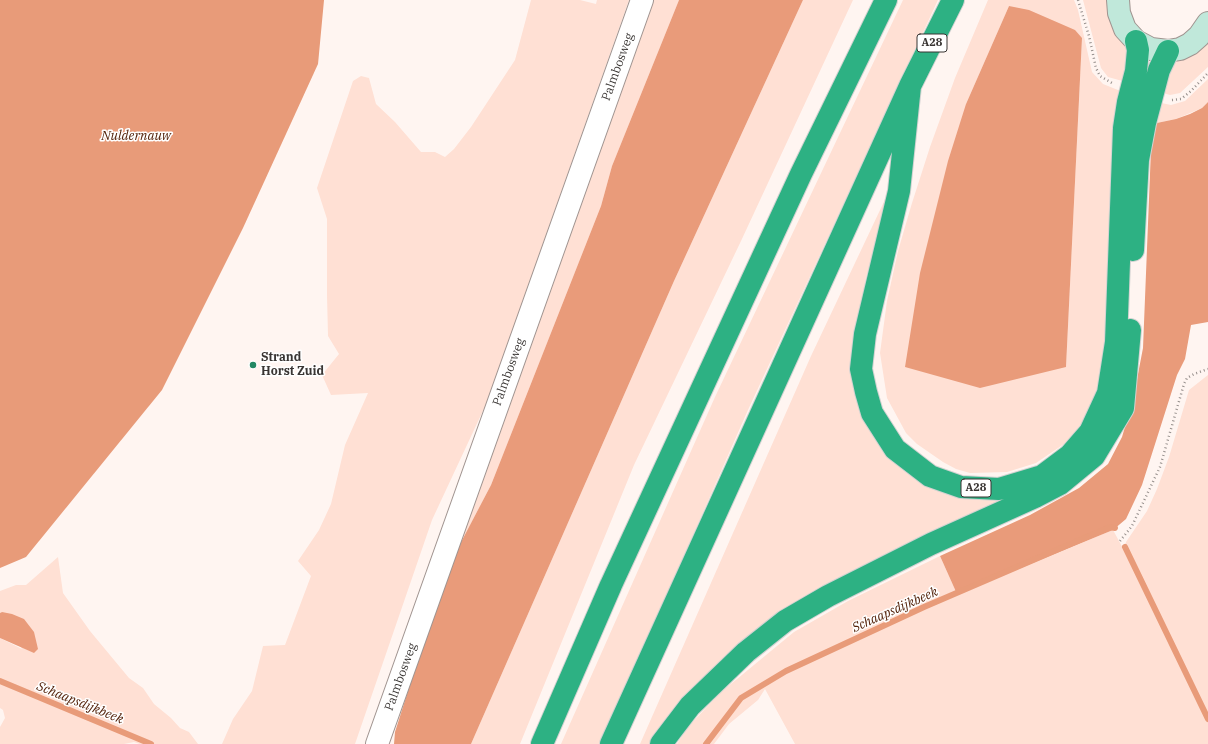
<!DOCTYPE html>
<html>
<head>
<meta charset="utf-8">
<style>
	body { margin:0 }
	canvas { display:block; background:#fff5f1 }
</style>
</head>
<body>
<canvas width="1208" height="744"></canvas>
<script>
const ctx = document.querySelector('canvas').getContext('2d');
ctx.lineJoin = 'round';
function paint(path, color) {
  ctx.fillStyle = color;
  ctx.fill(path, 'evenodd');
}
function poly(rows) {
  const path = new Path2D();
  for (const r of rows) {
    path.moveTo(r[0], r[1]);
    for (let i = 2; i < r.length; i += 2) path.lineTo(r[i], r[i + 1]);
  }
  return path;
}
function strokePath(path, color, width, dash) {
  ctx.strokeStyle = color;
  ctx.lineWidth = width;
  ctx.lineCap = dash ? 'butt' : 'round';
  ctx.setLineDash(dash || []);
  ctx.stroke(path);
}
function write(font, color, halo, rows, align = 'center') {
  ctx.font = font + ' "IBM Plex Serif",serif';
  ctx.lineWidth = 3;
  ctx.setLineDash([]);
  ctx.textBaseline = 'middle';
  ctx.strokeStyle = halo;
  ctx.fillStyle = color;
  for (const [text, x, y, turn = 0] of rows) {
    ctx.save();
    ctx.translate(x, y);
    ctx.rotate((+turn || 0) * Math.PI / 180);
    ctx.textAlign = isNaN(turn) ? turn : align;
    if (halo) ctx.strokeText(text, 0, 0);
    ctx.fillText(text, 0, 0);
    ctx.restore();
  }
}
paint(poly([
	[531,0,580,0,596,4,597,0,629,0,487,402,432,520,355,744,222,744,233,719,252,691,263,646,285,645,311,576,298,561,319,530,331,504,345,445,368,393,331,395,322,375,339,354,328,336,327,295,327,219,317,188,353,81,361,76,369,78,376,104,395,122,421,152,435,152,445,157,454,149,471,127,515,60],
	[652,0,679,0,612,166,601,206,491,485,459,546],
	[803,0,853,0,741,241,634,465,520,744,471,744,674,281],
	[903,0,938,0,748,410,601,744,561,744,715,397],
	[988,0,1074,0,1078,10,1092,72,1103,84,1123,92,1112,337,1092,408,1070,440,1036,463,1007,472,970,473,956,469,943,462,917,444,906,433,887,398,880,353,887,301,898,251,912,203,930,147,955,78],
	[1009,6,1082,38,1066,367,966,104],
	[1083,0,1106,0,1108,4,1127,49,1129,61,1126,82,1108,77,1101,68],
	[1208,42,1208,67,1180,93,1170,95,1160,92,1170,66],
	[1208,79,1208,102,1202,108,1176,119,1152,124,1157,102,1171,105,1185,101],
	[898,172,866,277,857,336,896,460,1017,496,760,627,716,665,686,695,651,744,640,744,811,356],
	[1208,375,1208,744,795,744,765,689,758,700,729,724,714,744,677,744,687,728,720,693,794,632,848,601,940,556,957,594,1113,530,1125,552,1126,542,1147,511,1157,489,1169,457,1189,390],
	[58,557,63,593,90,631,129,678,143,688,154,704,171,718,180,728,189,732,198,744,140,744,134,742,124,744,0,744,0,727,5,718,3,710,0,708,0,638,22,649,2,612,0,613,0,591,16,585,26,585]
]), '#ffe0d4');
paint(poly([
	[679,0,803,0,674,281,471,744,394,744,395,732,409,688,459,546,491,485,601,206,612,166],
	[1009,6,1029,10,1075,30,1082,38,1066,367,980,388,905,367,920,273,948,161,966,104],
	[1208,102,1208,322,1191,325,1185,359,1177,375,1142,485,1126,519,1113,530,957,594,940,556,1030,515,1079,488,1108,464,1122,437,1133,400,1143,348,1152,124,1176,119,1190,114,1202,108],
	[2,612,12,614,24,619,34,632,38,649,34,653,0,638,0,613]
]), '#e99b7a');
paint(poly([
	[0,0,324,0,318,64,243,228,162,390,26,557,0,568]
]), '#e89b79');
strokePath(poly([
	[1125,547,1208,719],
	[0,681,151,744],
	[706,744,741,698,786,671,924,607,1110,527,1115,528]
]), '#e89b79', 6);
const minor = poly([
	[377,744,642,0]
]);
const secondary = poly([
	[1118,0,1119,13,1125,29,1136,41,1151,49,1168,51,1180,49,1190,44,1199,36,1208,23]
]);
const motorway = poly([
	[910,86,899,191,865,334,861,369,866,392,872,413,895,449,930,476,961,487,999,489,1042,476,1070,455,1090,432,1108,393,1116,342,1124,128,1128,102,1136,71,1138,50,1136,41],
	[1133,250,1138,160,1145,123,1159,70,1168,51],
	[542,744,611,585,801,174,886,0],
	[611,744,910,86,953,0],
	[661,744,690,706,746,652,785,621,828,596,931,544,1035,497,1060,484,1094,456,1123,408,1130,330]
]);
strokePath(minor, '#a09490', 24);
strokePath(secondary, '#a09490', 24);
strokePath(motorway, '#d3d3d2', 24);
strokePath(poly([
	[1078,0,1089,36,1096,68,1100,76,1112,83],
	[1172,100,1181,99,1191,91,1208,73],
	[1120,541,1132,526,1160,467,1184,384,1187,378,1194,374,1208,369]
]), '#97908d', 2.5, [1, 3]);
strokePath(minor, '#fff', 22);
strokePath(secondary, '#c0e8da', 22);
strokePath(motorway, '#2db183', 22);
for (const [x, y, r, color] of [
	[253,365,4,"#228965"]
]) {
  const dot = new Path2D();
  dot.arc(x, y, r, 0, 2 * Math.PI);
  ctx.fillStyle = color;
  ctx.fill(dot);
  strokePath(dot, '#fff', 1.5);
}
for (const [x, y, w] of [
	[932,43,30],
	[976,488,30]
]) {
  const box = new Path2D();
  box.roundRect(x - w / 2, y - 9, w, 18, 3);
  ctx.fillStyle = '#fff';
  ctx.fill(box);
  strokePath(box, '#393533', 1);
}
write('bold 11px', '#393533', null, [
	["A28",932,43],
	["A28",976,488]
]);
write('12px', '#393533', '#fff', [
	["Palmbosweg",618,67,-70],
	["Palmbosweg",509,372,-70],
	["Palmbosweg",401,677,-70]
]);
write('bold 12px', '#393533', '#fff', [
	["Strand",261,358],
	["Horst Zuid",261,372]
], 'left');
write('italic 13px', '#53220a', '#fff', [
	["Nuldernauw",136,136],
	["Schaapsdijkbeek",895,610,-24],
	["Schaapsdijkbeek",80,703,22]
]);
</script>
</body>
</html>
